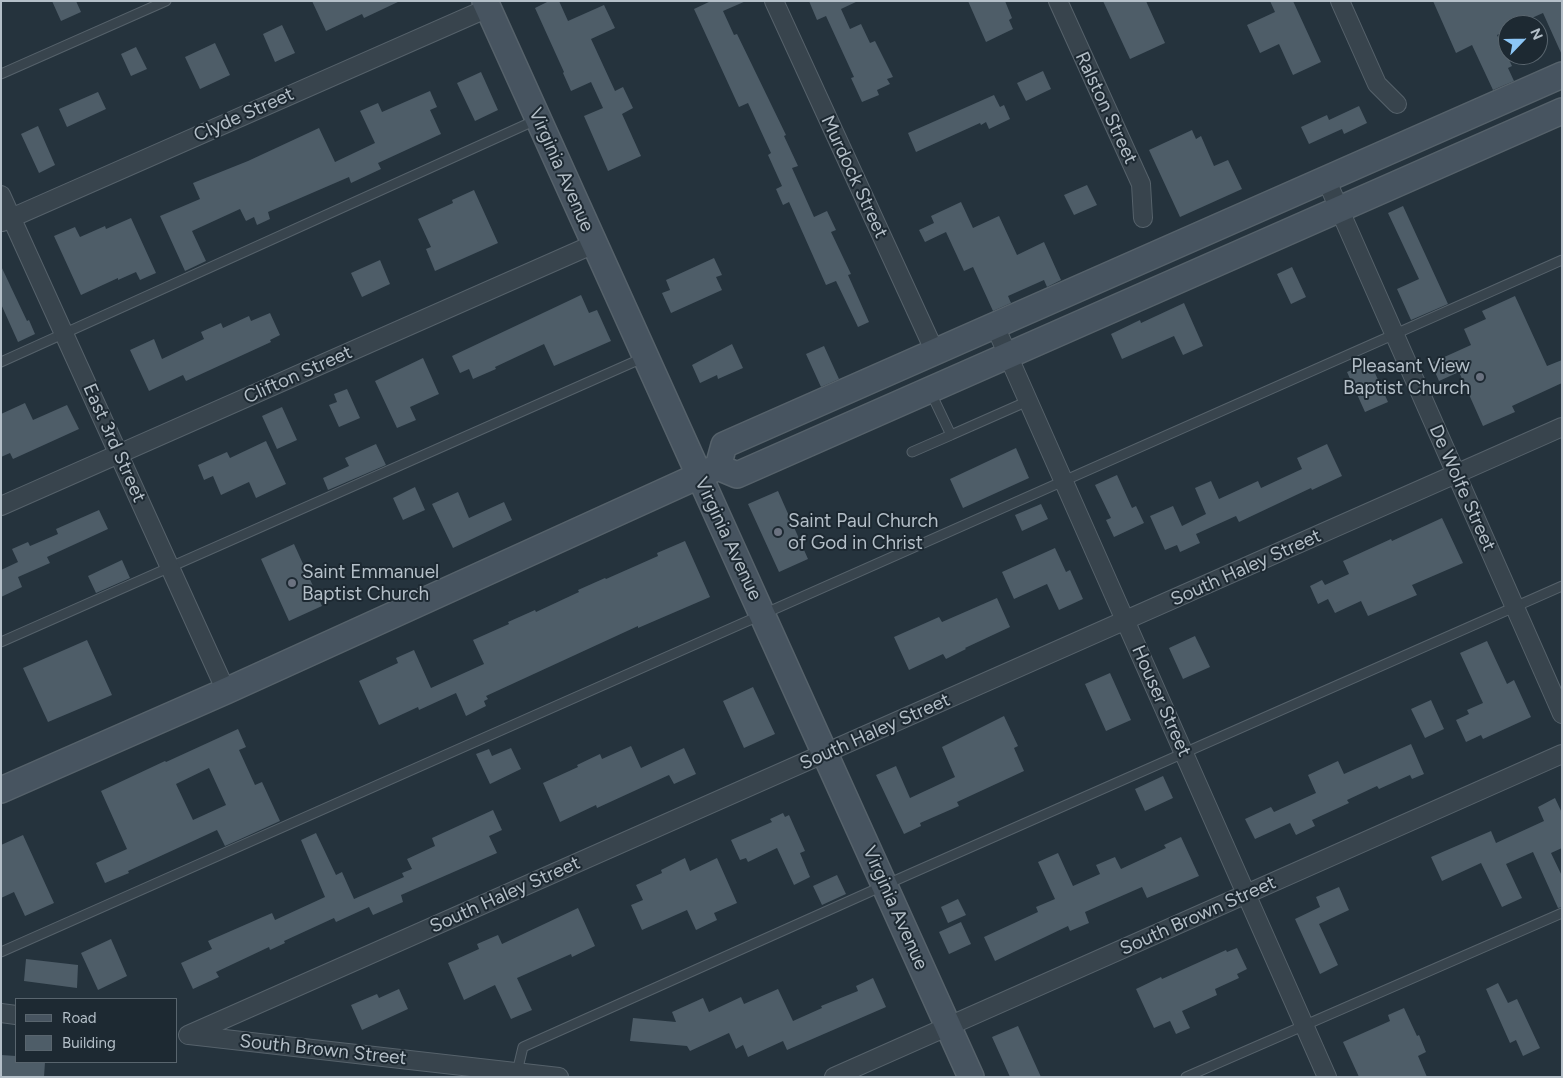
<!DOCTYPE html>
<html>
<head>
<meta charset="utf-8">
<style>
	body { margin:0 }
	#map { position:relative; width:1563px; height:1078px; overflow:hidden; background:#25333d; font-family:Figtree,sans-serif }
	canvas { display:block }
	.frame { position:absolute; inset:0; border:2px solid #b4bfc8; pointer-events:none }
	.legend { position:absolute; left:15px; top:998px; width:162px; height:65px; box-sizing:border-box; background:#1d2932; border:1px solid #59656e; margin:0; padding:6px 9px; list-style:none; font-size:15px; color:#b4bfc8 }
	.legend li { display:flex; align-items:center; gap:10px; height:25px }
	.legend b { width:25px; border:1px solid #59656e }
	.north { position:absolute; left:1498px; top:15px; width:50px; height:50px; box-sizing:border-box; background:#1d2932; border:1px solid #59656e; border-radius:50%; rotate:66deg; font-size:14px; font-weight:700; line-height:20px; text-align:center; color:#b4bfc8 }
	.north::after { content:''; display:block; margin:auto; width:18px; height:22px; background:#8cc6f6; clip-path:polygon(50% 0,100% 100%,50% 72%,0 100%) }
</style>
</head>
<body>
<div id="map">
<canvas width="1563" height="1078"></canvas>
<div class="frame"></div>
<ul class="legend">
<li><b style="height:6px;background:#475460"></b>Road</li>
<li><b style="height:14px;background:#4e5d68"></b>Building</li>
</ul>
<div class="north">N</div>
</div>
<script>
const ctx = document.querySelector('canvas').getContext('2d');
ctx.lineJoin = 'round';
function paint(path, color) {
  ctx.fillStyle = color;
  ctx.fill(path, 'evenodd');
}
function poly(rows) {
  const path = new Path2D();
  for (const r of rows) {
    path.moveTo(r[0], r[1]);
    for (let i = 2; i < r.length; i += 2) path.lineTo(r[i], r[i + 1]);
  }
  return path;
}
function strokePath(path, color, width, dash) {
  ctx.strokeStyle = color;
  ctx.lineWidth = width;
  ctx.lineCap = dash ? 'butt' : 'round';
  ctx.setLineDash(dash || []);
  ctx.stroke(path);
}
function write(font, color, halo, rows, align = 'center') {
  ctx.font = font + ' Figtree,sans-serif';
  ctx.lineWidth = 4;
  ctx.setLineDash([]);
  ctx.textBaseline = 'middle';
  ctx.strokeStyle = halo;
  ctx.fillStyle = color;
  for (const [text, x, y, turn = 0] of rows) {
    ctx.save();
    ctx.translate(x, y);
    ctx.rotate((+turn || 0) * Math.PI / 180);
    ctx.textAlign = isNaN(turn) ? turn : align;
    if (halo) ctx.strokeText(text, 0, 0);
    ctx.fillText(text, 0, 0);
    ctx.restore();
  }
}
paint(poly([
	[52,1,76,1,81,12,61,21],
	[312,1,400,1,364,18,362,14,326,31],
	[549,1,559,1,568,21,604,5,615,28,591,39,615,91,623,87,633,108,622,114,641,156,608,171,584,116,603,108,591,82,571,91,563,73,564,72,535,8],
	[711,1,746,1,723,11,734,35,737,34,786,135,784,136,798,166,792,168,814,217,827,211,836,230,831,232,851,274,848,275,869,322,858,327,836,281,826,285,789,202,783,205,776,189,782,186,768,155,771,153,748,103,739,107,694,9],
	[809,1,858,1,841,9,850,29,861,24,870,43,875,41,893,77,887,79,890,84,877,90,879,95,862,102,851,78,854,77,826,16,817,20],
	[968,1,1005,1,1012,18,1009,20,1013,29,986,42],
	[1103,1,1146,1,1165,43,1130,59],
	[1270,1,1293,1,1321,62,1293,75,1279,44,1260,53,1247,25,1275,12],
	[1433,1,1562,1,1562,55,1543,13,1516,25,1508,25,1508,30,1497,35,1512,66,1508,68,1514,81,1493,90,1472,45,1456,53],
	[282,25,295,53,275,62,263,34],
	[215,43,230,75,200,89,185,57],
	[136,47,147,69,131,76,121,54],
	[1043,71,1051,89,1026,101,1017,83],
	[481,72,498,110,475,121,457,83],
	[430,91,437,107,430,110,441,134,378,163,381,169,351,183,349,177,268,212,270,219,257,225,254,217,246,221,240,209,192,231,206,261,185,271,160,216,200,199,193,183,248,161,319,128,335,162,375,143,360,111,378,103,382,112],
	[98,92,106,109,67,127,59,109],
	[994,95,1000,107,1004,105,1010,119,989,129,986,122,981,125,980,123,916,152,908,133],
	[1359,106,1367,123,1344,134,1342,129,1309,144,1301,127,1327,115,1329,120],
	[38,126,55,165,39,173,21,134],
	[1192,130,1196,139,1201,136,1214,166,1228,160,1242,189,1180,217,1149,150],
	[1087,185,1097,205,1074,215,1064,195],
	[474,190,498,243,435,271,426,249,431,247,418,219,453,203,452,200],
	[961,202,973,228,999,216,1017,255,1044,242,1061,280,1047,287,1044,280,1008,296,1011,303,993,311,973,267,964,271,946,232,925,242,919,230,934,223,931,216],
	[1403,206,1448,304,1411,320,1397,289,1419,279,1388,213],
	[131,218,156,273,140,280,136,272,118,280,118,278,81,295,54,236,75,227,80,237,105,226,106,229],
	[714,258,722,275,716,277,722,290,671,313,662,293,670,290,666,280],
	[380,260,390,284,362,297,351,273],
	[1,266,27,321,29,320,35,334,18,342,1,304],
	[1292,267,1306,297,1291,304,1277,274],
	[581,295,589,313,597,310,611,341,554,366,544,344,495,367,496,369,473,379,469,369,460,373,452,356],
	[1515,296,1547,366,1562,360,1562,383,1512,406,1515,412,1483,426,1459,372,1439,381,1431,363,1471,345,1464,329,1486,319,1482,311],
	[1184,303,1203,346,1183,355,1174,336,1122,359,1111,334,1140,320,1141,323],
	[270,313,280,335,270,340,271,342,186,381,183,375,149,391,130,350,154,339,162,359,204,339,201,332,221,323,223,328,249,316,251,321],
	[732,344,743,368,718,379,717,375,700,383,692,365],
	[824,346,839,379,821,387,806,354],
	[423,358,439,394,410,407,416,420,397,428,375,381],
	[1370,362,1388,402,1365,412,1347,372],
	[347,389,360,418,339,427,329,405,337,402,334,394],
	[25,403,33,420,67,405,79,429,13,459,10,453,1,457,1,414],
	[282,407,297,440,277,449,262,416],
	[266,441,286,484,256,498,249,482,221,495,213,476,204,480,198,465,227,452,230,458],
	[376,444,386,465,328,490,323,478,349,466,345,458],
	[1327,444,1342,476,1312,490,1311,488,1239,522,1236,516,1196,534,1200,543,1180,552,1177,545,1165,550,1150,516,1173,506,1182,526,1206,514,1195,488,1211,481,1219,499,1258,481,1261,488,1302,469,1297,458],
	[1016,448,1029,478,963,508,950,479],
	[1117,475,1132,508,1136,506,1144,523,1114,537,1106,520,1111,518,1095,485],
	[415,487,425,510,403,520,393,498],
	[778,491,808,559,779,572,748,504],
	[458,492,469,518,504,502,512,520,453,548,432,504],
	[1041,504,1048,519,1022,531,1015,515],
	[99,510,108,529,47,557,50,563,18,577,22,587,1,597,1,570,18,562,12,549,28,542,30,546,58,534,56,529],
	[1442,518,1463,563,1412,585,1417,595,1368,616,1361,601,1335,613,1328,599,1318,604,1310,586,1322,580,1325,585,1349,574,1343,561,1391,539,1392,541],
	[685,541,710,597,638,628,638,626,486,696,488,699,484,701,486,706,466,716,456,693,419,710,418,707,379,725,359,681,398,663,396,658,414,650,431,688,484,664,473,640,509,624,508,622,535,610,536,612,579,592,578,590,605,578,606,579,658,556,657,553],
	[294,544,322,606,289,621,261,559],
	[1055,548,1066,572,1070,570,1083,599,1059,610,1047,584,1014,599,1002,572],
	[122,560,130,578,96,593,88,576],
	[997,598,1010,627,965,648,966,649,946,659,943,654,909,670,894,637,939,617,942,622],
	[1195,636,1210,667,1183,679,1169,648],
	[87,640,112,695,48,722,23,668],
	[1487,641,1507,684,1514,680,1531,717,1483,739,1481,735,1466,742,1456,720,1469,714,1467,710,1483,703,1460,653],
	[1110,673,1131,720,1106,731,1085,684],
	[753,687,775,734,744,748,723,701],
	[1431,700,1444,729,1425,738,1411,709],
	[1004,716,1018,746,1014,748,1024,771,957,802,959,806,920,823,921,826,904,834,876,775,896,766,910,798,955,777,942,747],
	[238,729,246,747,239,750,255,785,262,782,280,821,225,846,217,830,128,871,129,873,105,883,96,863,127,849,101,791,165,761,166,762],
	[209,768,226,805,193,820,176,784],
	[1411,744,1424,774,1412,779,1410,775,1379,789,1377,786,1347,800,1349,803,1312,820,1315,826,1296,835,1290,823,1255,839,1245,819,1271,807,1274,812,1316,793,1308,775,1338,761,1344,774],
	[631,746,641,768,684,748,696,774,674,784,669,775,597,808,596,805,560,822,543,783,578,767,577,765,600,754,602,759],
	[511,748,521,769,490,784,476,754,489,749,492,756],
	[1163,776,1173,798,1145,811,1135,789],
	[1555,798,1562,813,1562,848,1551,853,1562,876,1562,907,1558,908,1533,852,1506,864,1522,898,1502,907,1481,863,1442,881,1431,857,1491,831,1496,843,1544,821,1538,807],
	[493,810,502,830,489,836,497,853,401,895,403,902,373,915,369,907,336,922,334,918,284,941,285,943,270,950,269,947,216,972,219,977,193,989,181,963,212,949,208,941,272,913,275,920,325,897,301,840,316,833,336,875,342,872,354,899,404,877,402,873,412,869,407,859,435,846,432,838],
	[783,813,785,817,789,815,805,851,800,853,810,877,794,885,777,848,748,862,746,858,740,860,731,840,772,822,770,819],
	[23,835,54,903,25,916,14,892,1,898,1,845],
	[1181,837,1199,876,1147,898,1142,887,1085,912,1089,923,1070,931,1068,926,995,961,984,937,1038,912,1036,907,1055,899,1038,862,1058,853,1073,886,1100,874,1096,865,1115,857,1121,869,1166,848,1164,845],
	[685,858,690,871,717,858,737,903,714,913,717,920,696,930,687,910,642,930,631,905,643,900,636,885,662,873,661,870],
	[837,875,846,894,822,905,813,886],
	[1339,887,1349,910,1319,924,1338,965,1320,974,1295,919,1320,907,1316,897],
	[958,899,966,915,948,923,941,907],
	[578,908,595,946,572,957,571,954,517,978,532,1010,511,1019,495,985,464,1000,448,963,479,949,477,944,498,935,502,944],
	[961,922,971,944,949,954,939,932],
	[111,939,127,976,98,990,81,953],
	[1237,948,1247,969,1237,974,1239,978,1215,989,1217,995,1182,1011,1190,1028,1176,1034,1170,1021,1154,1028,1136,989,1161,977,1162,979,1226,950,1227,952],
	[26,959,78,965,77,988,24,981],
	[873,978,886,1007,787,1050,783,1041,748,1057,743,1045,736,1049,729,1033,690,1051,687,1046,630,1041,633,1018,676,1022,672,1012,703,998,709,1012,741,997,744,1004,778,989,793,1021,822,1008,821,1006,858,991,856,986],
	[1498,983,1508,1003,1517,999,1540,1048,1523,1056,1516,1040,1510,1043,1486,989],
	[399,989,408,1009,362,1030,351,1005,377,994,379,998],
	[1404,1008,1417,1036,1419,1035,1426,1052,1418,1056,1427,1077,1359,1077,1343,1042,1390,1021,1388,1015],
	[1018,1026,1041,1077,1010,1077,992,1037],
	[1,1055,16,1056,16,1062,45,1062,44,1077,1,1077]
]), '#4e5d68');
const lane = poly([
	[1,74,166,1],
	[1,362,536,120],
	[930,391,951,435,1028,401],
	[912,452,951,435],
	[1,642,645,357],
	[1,952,1562,260],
	[517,1072,523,1047,885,885,1562,586],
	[1186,1077,1562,913]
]);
const street = poly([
	[774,1,935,352],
	[1058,1,1141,184,1143,218],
	[1340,1,1377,84,1397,104],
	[1326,179,1562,714],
	[1,195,226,691],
	[2,222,488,8],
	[995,326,1327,1077],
	[1,506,594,244],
	[1,1013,16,1015],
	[188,1035,1562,427],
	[189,1035,559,1077],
	[834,1077,1562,754]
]);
const secondary = poly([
	[485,1,971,1077],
	[718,467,724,445,1562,75],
	[1,790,226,691,718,467,737,475,1562,111]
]);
strokePath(lane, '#56626b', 11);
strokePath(street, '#56626b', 20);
strokePath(secondary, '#56626b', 28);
strokePath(lane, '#38444d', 9);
strokePath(street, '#38444d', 18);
strokePath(secondary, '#475460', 25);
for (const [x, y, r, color] of [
	[1480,377,5,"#6b7280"],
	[778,532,5,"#6b7280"],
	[292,583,5,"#6b7280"]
]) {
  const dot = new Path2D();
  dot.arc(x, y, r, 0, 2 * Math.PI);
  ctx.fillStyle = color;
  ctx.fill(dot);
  strokePath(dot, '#1d2932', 2);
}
write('19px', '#b4bfc8', '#1d2932', [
	["Ralston Street",1106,108,65],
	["Clyde Street",244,115,-24],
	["Virginia Avenue",561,170,66],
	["Murdock Street",854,177,65],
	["Clifton Street",298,375,-24],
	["East 3rd Street",114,443,66],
	["De Wolfe Street",1462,488,66],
	["Virginia Avenue",728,539,65],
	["South Haley Street",1246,568,-24],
	["Houser Street",1161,701,66],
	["South Haley Street",875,732,-24],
	["South Haley Street",505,895,-24],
	["Virginia Avenue",895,908,66],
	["South Brown Street",1198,916,-24],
	["South Brown Street",323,1050,6]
]);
write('19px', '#b4bfc8', '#1d2932', [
	["Pleasant View",1470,366,"right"],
	["Baptist Church",1470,388,"right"],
	["Saint Paul Church",788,521],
	["of God in Christ",788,543],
	["Saint Emmanuel",302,572],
	["Baptist Church",302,594]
], 'left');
</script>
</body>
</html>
